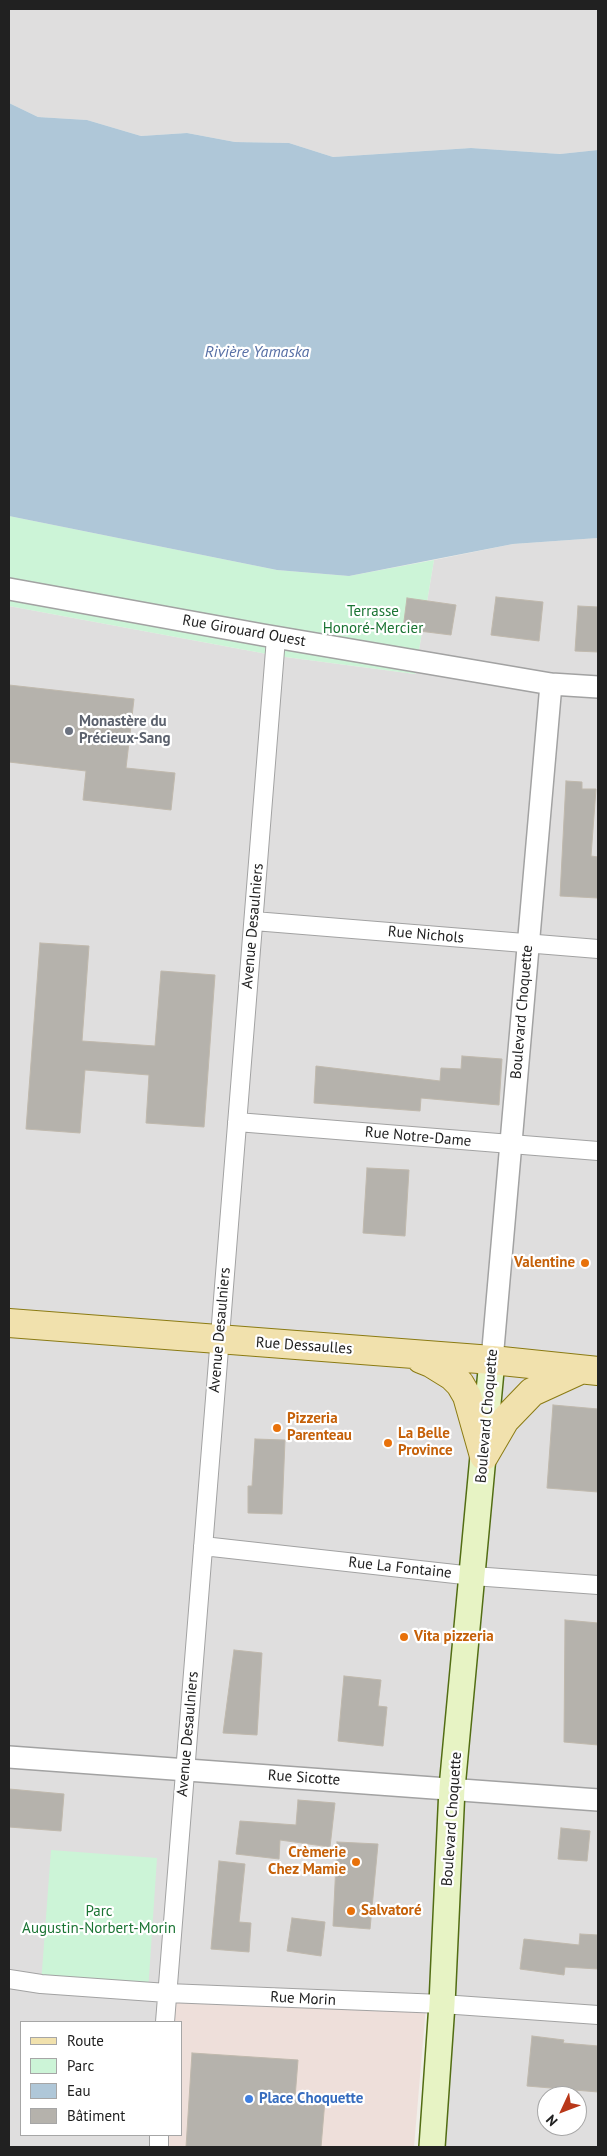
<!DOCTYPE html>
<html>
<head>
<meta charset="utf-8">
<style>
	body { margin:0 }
	#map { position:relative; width:607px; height:2156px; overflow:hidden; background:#f0efe9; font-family:"PT Sans",sans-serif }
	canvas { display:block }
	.frame { position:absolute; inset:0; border:10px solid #212121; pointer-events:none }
	.legend { position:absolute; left:20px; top:2021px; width:162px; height:115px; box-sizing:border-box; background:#fff; border:1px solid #a6a6a6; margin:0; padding:6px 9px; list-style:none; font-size:15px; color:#212121 }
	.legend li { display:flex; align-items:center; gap:10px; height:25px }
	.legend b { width:25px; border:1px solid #a6a6a6 }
	.north { position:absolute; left:537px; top:2086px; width:50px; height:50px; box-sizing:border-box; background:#fff; border:1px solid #a6a6a6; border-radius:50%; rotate:227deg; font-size:14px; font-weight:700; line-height:20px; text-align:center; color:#212121 }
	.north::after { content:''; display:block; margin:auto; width:18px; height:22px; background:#b93819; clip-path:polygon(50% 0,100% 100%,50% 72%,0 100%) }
</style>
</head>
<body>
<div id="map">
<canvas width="607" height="2156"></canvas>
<div class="frame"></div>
<ul class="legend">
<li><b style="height:6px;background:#f1e1ad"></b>Route</li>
<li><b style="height:14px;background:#ccf4d7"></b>Parc</li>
<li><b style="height:14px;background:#afc7d8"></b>Eau</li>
<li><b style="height:14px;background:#b5b2ac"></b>Bâtiment</li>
</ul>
<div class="north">N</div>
</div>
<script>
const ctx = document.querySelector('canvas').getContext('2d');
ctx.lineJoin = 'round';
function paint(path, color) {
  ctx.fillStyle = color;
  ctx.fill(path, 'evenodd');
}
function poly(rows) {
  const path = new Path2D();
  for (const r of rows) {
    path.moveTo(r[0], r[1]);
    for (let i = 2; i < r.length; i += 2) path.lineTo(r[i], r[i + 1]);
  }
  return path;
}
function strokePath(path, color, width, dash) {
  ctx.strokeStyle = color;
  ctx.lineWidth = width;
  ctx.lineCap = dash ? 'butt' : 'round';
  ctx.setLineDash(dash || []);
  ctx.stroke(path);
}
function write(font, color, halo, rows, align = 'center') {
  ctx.font = font + ' "PT Sans",sans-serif';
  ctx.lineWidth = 4.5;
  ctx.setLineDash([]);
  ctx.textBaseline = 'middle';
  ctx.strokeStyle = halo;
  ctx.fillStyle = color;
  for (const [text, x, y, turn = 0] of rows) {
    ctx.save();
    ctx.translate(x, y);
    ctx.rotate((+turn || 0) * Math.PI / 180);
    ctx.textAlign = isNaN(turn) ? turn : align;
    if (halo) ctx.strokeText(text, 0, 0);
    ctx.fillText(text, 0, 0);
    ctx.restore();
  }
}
paint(poly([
	[9,9,598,9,598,150,560,154,471,148,333,157,289,143,235,142,187,133,141,136,87,120,38,117,9,103],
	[598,538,598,2147,433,2147,444,2008,165,2022,21,2022,21,2135,160,2135,160,2147,9,2147,9,606,278,656,415,674,434,560,513,544],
	[547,2096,577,2096,577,2126,547,2126]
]), '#dfdede');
paint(poly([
	[167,1993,426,2006,414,2147,160,2147,160,2135,181,2135,181,2022,165,2022]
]), '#eedfda');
paint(poly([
	[9,516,277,570,349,576,434,560,415,674,278,656,9,606],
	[51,1850,157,1858,148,1992,41,1984]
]), '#ccf4d7');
paint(poly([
	[9,103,38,117,87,120,141,136,187,133,235,142,289,143,333,157,471,148,560,154,598,150,598,538,513,544,349,576,277,570,9,516]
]), '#afc7d8');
const building = poly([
	[496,597,543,602,539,641,491,635,496,597],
	[407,598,456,605,451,635,403,629,407,598],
	[578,606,598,607,598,652,575,651,578,606],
	[9,685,134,699,126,768,175,773,171,810,83,800,86,771,9,762,9,685],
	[566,781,582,782,582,789,596,789,591,856,598,857,598,898,560,896,566,781],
	[40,943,89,946,82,1041,155,1046,161,971,215,975,204,1127,146,1123,149,1075,85,1070,80,1133,26,1129,40,943],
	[462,1056,502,1059,499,1105,421,1098,420,1111,314,1103,316,1066,440,1081,441,1068,461,1069,462,1056],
	[367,1168,409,1170,405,1236,363,1233,367,1168],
	[553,1405,598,1409,598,1492,547,1488,553,1405],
	[255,1439,285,1440,282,1514,248,1513,248,1486,252,1486,255,1439],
	[565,1620,598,1623,598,1745,564,1742,565,1620],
	[234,1650,262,1653,257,1735,223,1733,234,1650],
	[344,1676,381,1680,378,1706,387,1707,383,1746,338,1741,344,1676],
	[9,1789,64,1794,61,1831,9,1827,9,1789],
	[298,1800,335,1803,330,1847,280,1840,279,1859,236,1854,240,1821,296,1825,298,1800],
	[561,1828,590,1831,587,1861,558,1859,561,1828],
	[337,1842,378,1844,370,1929,333,1926,337,1842],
	[219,1861,245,1864,239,1922,251,1923,249,1952,211,1949,219,1861],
	[292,1918,325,1922,321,1956,287,1951,292,1918],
	[580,1934,598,1935,598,1969,565,1967,564,1975,520,1969,524,1939,579,1945,580,1934],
	[532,2036,564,2040,563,2043,598,2046,598,2092,527,2086,532,2036],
	[192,2053,298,2060,295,2098,325,2100,321,2147,186,2147,192,2053]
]);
paint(building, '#b5b2ac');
strokePath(building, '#c0b9ad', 1);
const minor = poly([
	[254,921,598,949],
	[237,1122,598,1151],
	[203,1546,473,1576,598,1585],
	[9,1979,41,1984,167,1993,442,2004,598,2015],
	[165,2022,276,638],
	[159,2147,159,2135]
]);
const tertiary = poly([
	[9,589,263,635,551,684,598,687],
	[492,1360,551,684],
	[9,1757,598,1800]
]);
const secondary = poly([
	[432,2147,442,2004,452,1788,492,1360]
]);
const primary = poly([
	[9,1323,492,1360,598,1371],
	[421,1359,431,1363,452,1376,460,1384,467,1396,484,1456],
	[484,1456,505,1420,532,1392,580,1370]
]);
strokePath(minor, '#a2a2a2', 20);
strokePath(tertiary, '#a2a2a2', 24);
strokePath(secondary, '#526d13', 28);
strokePath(primary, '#8b7b13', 30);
strokePath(minor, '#fff', 18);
strokePath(tertiary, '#fff', 21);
strokePath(secondary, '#e7f3c4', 25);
strokePath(primary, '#f1e1ad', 28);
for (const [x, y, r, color] of [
	[69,731,5,"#6b7280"],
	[585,1263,5,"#e8710a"],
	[277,1428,5,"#e8710a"],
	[388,1443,5,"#e8710a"],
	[404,1637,5,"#e8710a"],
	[356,1862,5,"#e8710a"],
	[351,1911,5,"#e8710a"],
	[249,2099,5,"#3f7fe0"]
]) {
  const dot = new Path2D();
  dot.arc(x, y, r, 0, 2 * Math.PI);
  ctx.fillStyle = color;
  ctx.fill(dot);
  strokePath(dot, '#fff', 2);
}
write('15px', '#1a7433', '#fff', [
	["Terrasse",373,612],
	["Honoré-Mercier",373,629],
	["Parc",99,1912],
	["Augustin-Norbert-Morin",99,1929]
]);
write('15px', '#212121', '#fff', [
	["Rue Girouard Ouest",244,631,10],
	["Avenue Desaulniers",253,926,-85],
	["Rue Nichols",426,935,5],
	["Boulevard Choquette",522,1012,-85],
	["Rue Notre-Dame",418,1137,5],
	["Avenue Desaulniers",220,1330,-85],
	["Rue Dessaulles",304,1346,4],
	["Boulevard Choquette",487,1416,-85],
	["Rue La Fontaine",400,1568,6],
	["Avenue Desaulniers",188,1734,-85],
	["Rue Sicotte",304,1778,4],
	["Boulevard Choquette",452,1819,-86],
	["Rue Morin",303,1999,3]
]);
write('bold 15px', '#5b616d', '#fff', [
	["Monastère du",79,722],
	["Précieux-Sang",79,739]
], 'left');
write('bold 15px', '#c56008', '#fff', [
	["Valentine",575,1263,"right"],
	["Pizzeria",287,1419],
	["Parenteau",287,1436],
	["La Belle",398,1434],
	["Province",398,1451],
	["Vita pizzeria",414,1637],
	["Crèmerie",346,1853,"right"],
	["Chez Mamie",346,1870,"right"],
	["Salvatoré",361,1911]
], 'left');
write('bold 15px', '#366cbe', '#fff', [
	["Place Choquette",259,2099]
], 'left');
write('italic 16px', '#5870a6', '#fff', [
	["Rivière Yamaska",257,352]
]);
</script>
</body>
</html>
